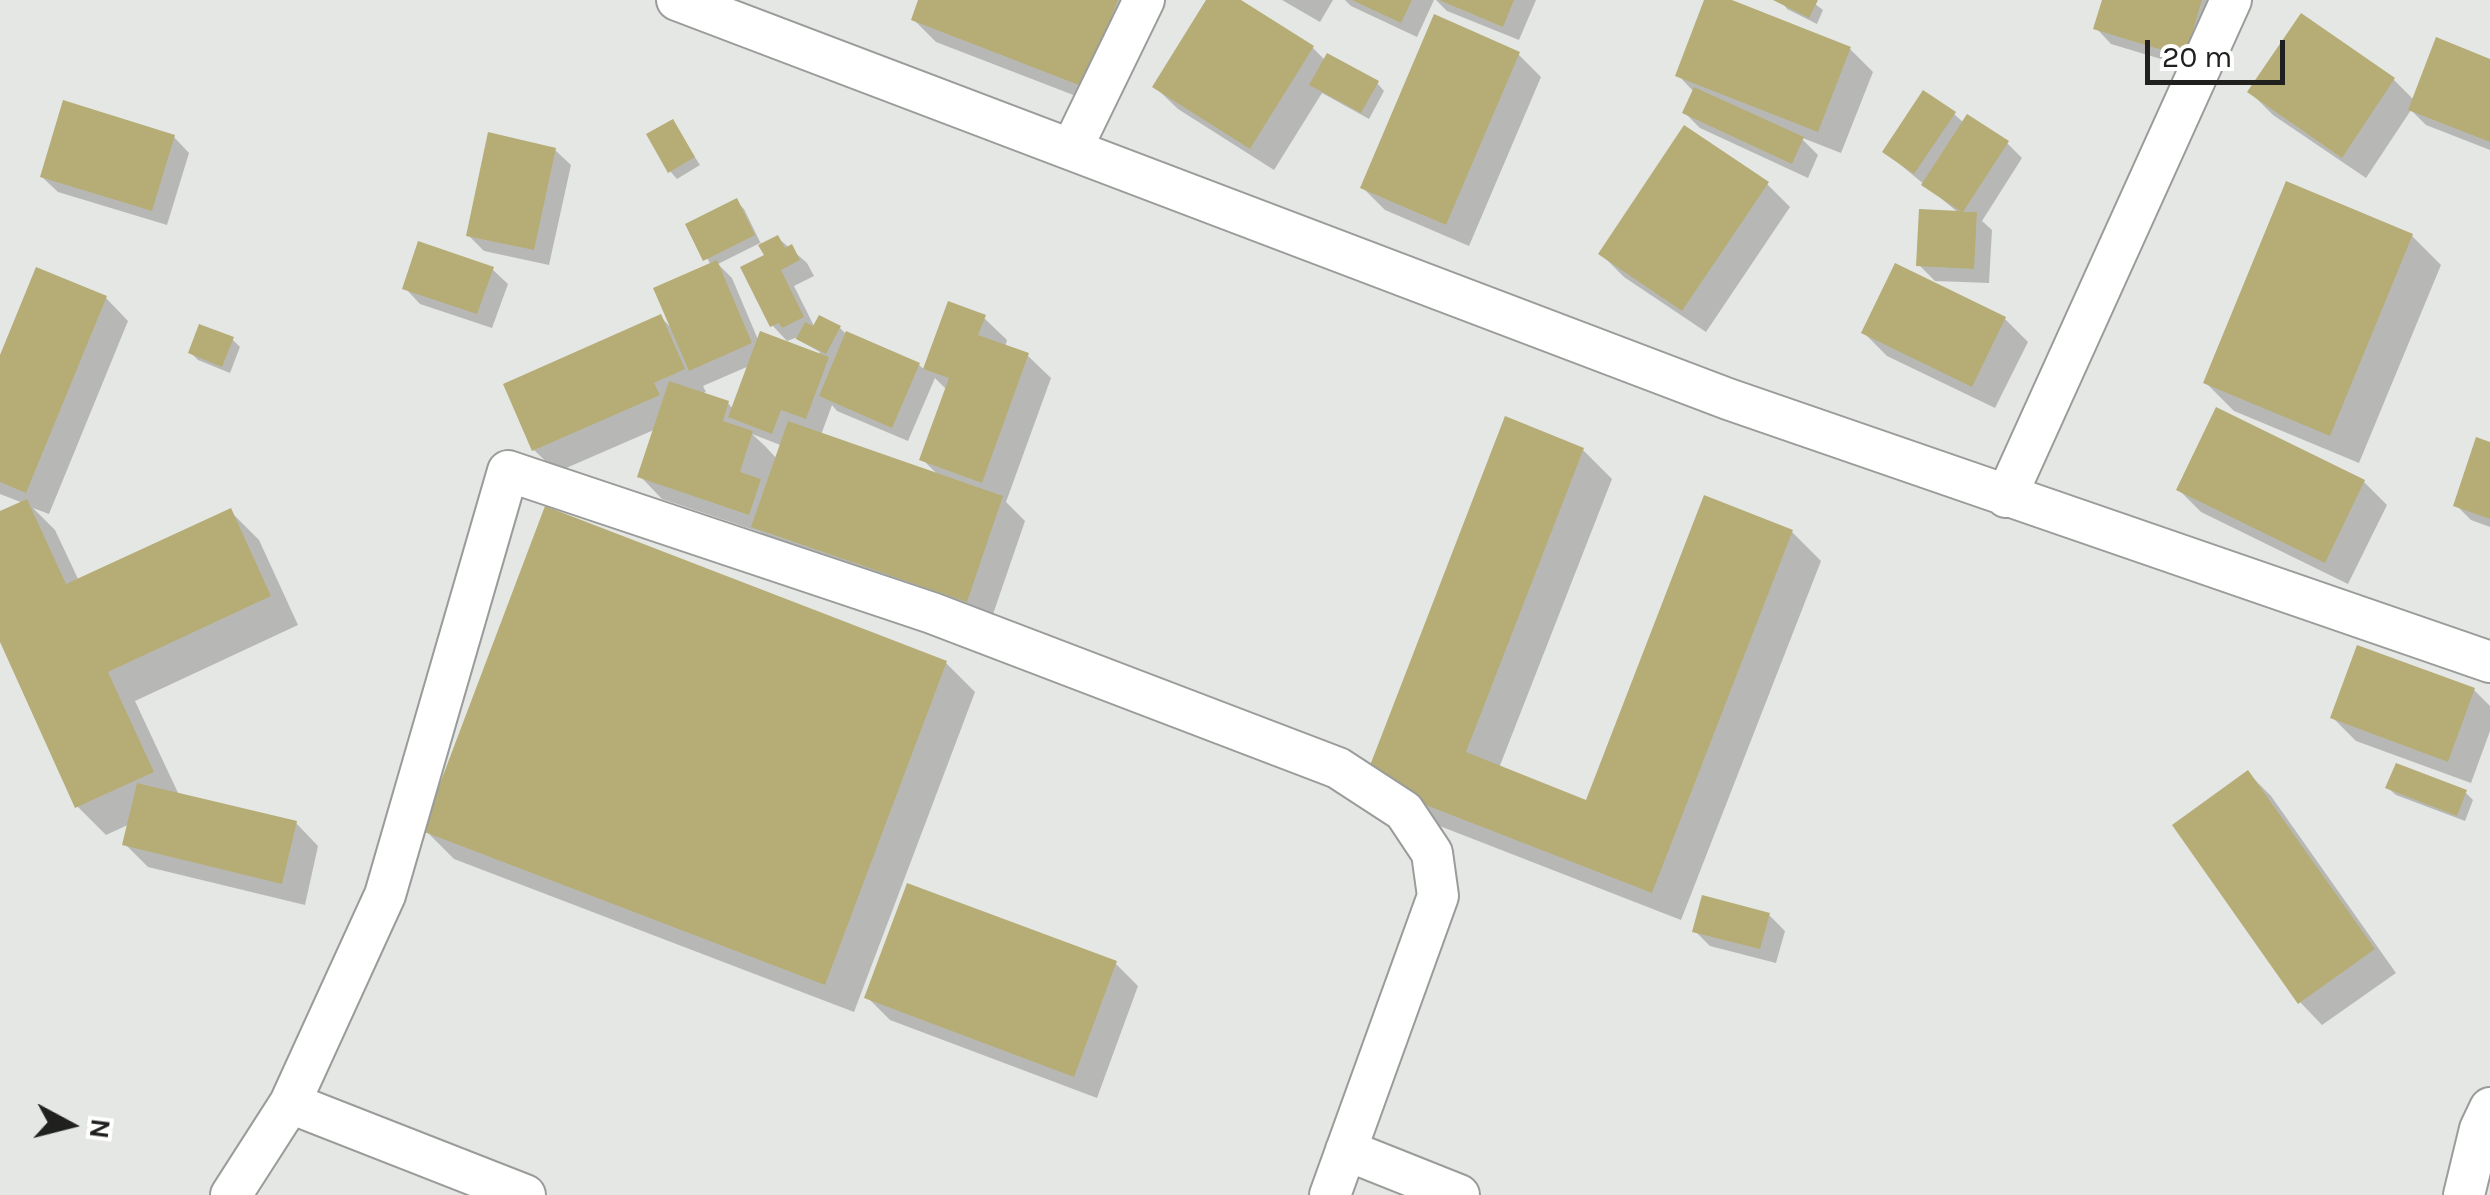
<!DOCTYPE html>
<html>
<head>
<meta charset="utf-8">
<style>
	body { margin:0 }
	#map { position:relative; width:2490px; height:1195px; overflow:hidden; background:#e5e7e4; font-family:Karla,sans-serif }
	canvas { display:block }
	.north { position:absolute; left:20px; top:1075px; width:100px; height:100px; -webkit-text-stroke:8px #fff; paint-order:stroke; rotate:97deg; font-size:28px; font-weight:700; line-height:40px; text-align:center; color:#20211f }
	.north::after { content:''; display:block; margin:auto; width:35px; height:45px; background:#20211f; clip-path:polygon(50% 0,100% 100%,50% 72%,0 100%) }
	.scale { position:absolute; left:2145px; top:40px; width:140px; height:45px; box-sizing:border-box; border:5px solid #20211f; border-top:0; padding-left:12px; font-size:30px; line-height:35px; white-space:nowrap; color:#20211f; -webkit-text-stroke:8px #fff; paint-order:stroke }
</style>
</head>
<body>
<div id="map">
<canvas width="2490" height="1195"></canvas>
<div class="north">N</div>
<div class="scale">20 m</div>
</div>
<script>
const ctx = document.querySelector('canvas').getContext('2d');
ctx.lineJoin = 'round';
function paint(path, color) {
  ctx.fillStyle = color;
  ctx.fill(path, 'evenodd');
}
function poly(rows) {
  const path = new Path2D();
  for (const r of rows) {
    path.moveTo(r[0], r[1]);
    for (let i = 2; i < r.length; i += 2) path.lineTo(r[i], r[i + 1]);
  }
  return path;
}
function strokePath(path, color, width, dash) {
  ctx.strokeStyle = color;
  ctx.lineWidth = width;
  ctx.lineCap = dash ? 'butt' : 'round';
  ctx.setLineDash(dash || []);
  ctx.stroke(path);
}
paint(poly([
	[921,0,1149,0,1107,108,936,42,913,19],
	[1209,0,1236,0,1313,48,1326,61,1377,83,1384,91,1369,119,1322,93,1274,170,1178,109,1155,87],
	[1282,0,1333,0,1320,22],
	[1345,0,1434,0,1417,37,1351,6],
	[1436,0,1536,0,1519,40,1447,11],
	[1707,0,1725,0,1850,49,1873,72,1841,153,1800,137,1818,155,1808,178,1700,128,1685,113,1694,92,1678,75],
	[1781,0,1810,0,1823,10,1817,24,1787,9],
	[2104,0,2222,0,2201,71,2111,44,2096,28],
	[1518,54,1541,77,1469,246,1385,210,1362,187],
	[2490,61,2490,150,2426,125,2411,110,2366,178,2273,115,2250,92,2394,80,2414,100],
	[1954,114,1964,123,2007,143,2022,158,1982,221,1992,230,1989,283,1935,281,1919,265,1960,214,1885,152],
	[672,122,700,165,677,179,670,171],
	[174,137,189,153,167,225,58,192,42,177],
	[555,150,571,165,549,265,484,251,468,235],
	[1767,184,1790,207,1706,332,1624,277,1601,254],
	[736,201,744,209,762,246,778,238,807,263,814,276,794,286,815,328,840,328,847,335,919,365,925,370,950,305,984,318,1007,340,1005,347,1028,356,1051,378,1006,502,1025,521,990,623,777,549,760,532,662,499,640,476,656,429,557,472,534,450,661,317,674,331,711,265,688,225],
	[760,243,767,257,772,325,787,341,795,338,820,352,818,355,759,342,732,278,718,264],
	[749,366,733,409,728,403,701,394,706,392,703,386],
	[935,378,947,390,922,459,940,477,821,435,832,405,837,411,908,441],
	[752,434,783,446,778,460,765,446],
	[2412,236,2441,265,2359,463,2234,411,2206,383],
	[492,269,508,284,492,328,420,304,405,288],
	[106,298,128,321,49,514,33,508,55,530,79,581,230,511,259,540,298,625,135,701,179,795,296,823,318,846,305,905,148,867,125,844,130,824,106,835,77,806,0,636,0,514,23,503,0,494,0,361],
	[2005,319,2028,342,1995,408,1887,356,1864,333],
	[232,339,240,347,230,373,198,360,191,353],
	[2490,444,2490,527,2471,520,2456,505],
	[1583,450,1612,479,1499,768,1587,803,1792,532,1821,561,1681,920,1396,809],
	[2364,482,2387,505,2348,584,2201,512,2179,490],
	[946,663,975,692,854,1012,454,859,425,830],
	[2474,690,2490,706,2490,731,2471,783,2356,741,2333,718],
	[2248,773,2271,796,2396,973,2322,1025,2300,1002],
	[2388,788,2465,792,2473,800,2465,821,2396,795],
	[1769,915,1785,931,1776,963,1710,946,1695,931],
	[1115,963,1138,986,1097,1098,890,1020,867,997]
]), '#0003');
paint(poly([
	[918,0,1118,0,1084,87,911,20],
	[1206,0,1241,0,1314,46,1250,149,1152,87],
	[1352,0,1412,0,1401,23],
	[1439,0,1514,0,1503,27],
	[1704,0,1732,0,1851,47,1818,132,1675,76],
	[1773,0,1818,0,1809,18],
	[2102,0,2202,0,2185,57,2093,29],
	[2301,13,2395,78,2342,158,2247,92],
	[1434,14,1520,52,1446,225,1360,188],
	[2436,37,2490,59,2490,142,2408,110],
	[1327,53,1379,81,1361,113,1309,85],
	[1694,87,1804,137,1792,164,1682,113],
	[1923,90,1956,112,1914,174,1882,152],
	[63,100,175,135,152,211,40,177],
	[1967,114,2009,141,1963,212,1977,212,1974,269,1916,266,1919,209,1960,211,1921,185],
	[673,119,695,157,668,173,646,134],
	[1684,125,1769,182,1682,311,1598,254],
	[488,132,556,148,534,250,466,236],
	[2286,181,2413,234,2330,436,2203,383],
	[737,198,755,235,703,261,685,224],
	[778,235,785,248,792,244,800,260,781,270,804,317,782,328,779,323,770,327,740,267,764,255,758,245],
	[418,241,494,267,477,314,402,289],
	[717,260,752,343,689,371,653,288],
	[1895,263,2006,317,1972,387,1861,333],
	[36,267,107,296,26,493,0,482,0,355],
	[948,301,986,315,978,335,1029,353,982,483,919,460,949,378,923,369],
	[661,314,685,369,654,383,660,395,532,451,503,384],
	[819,315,841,326,826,354,796,339,805,322,813,326],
	[199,324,234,337,222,367,188,353],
	[760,331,829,357,806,419,781,410,772,434,728,417],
	[846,331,920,363,892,428,819,396],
	[669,381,729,401,723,421,753,431,740,472,761,479,749,515,637,477],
	[2216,407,2365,480,2325,563,2176,490],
	[1505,416,1584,448,1466,752,1586,800,1704,495,1793,530,1652,893,1364,781],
	[788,421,1003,496,967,602,751,527],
	[2476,437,2490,442,2490,519,2453,506],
	[27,499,66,584,231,508,271,596,108,672,154,772,75,808,0,642,0,511],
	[545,506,947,661,825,985,422,831],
	[2357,645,2475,688,2448,762,2330,718],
	[2396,763,2467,790,2457,816,2385,788],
	[2248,770,2375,949,2298,1004,2172,825],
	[137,783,297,821,282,884,122,845],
	[907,883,1117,961,1074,1077,864,998],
	[1702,895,1770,913,1760,949,1692,932]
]), '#b5ac76');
const minor = poly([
	[677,0,1728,399,2490,662],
	[1072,148,1144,0],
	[2006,497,2231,0],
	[290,1103,525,1195],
	[1346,1150,1459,1195],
	[231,1195,290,1103,385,895,508,471,932,613,1338,768,1404,811,1432,853,1438,896,1330,1195],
	[2464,1195,2480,1129,2490,1108]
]);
strokePath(minor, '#9a9c99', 44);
strokePath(minor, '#fff', 40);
</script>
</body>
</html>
